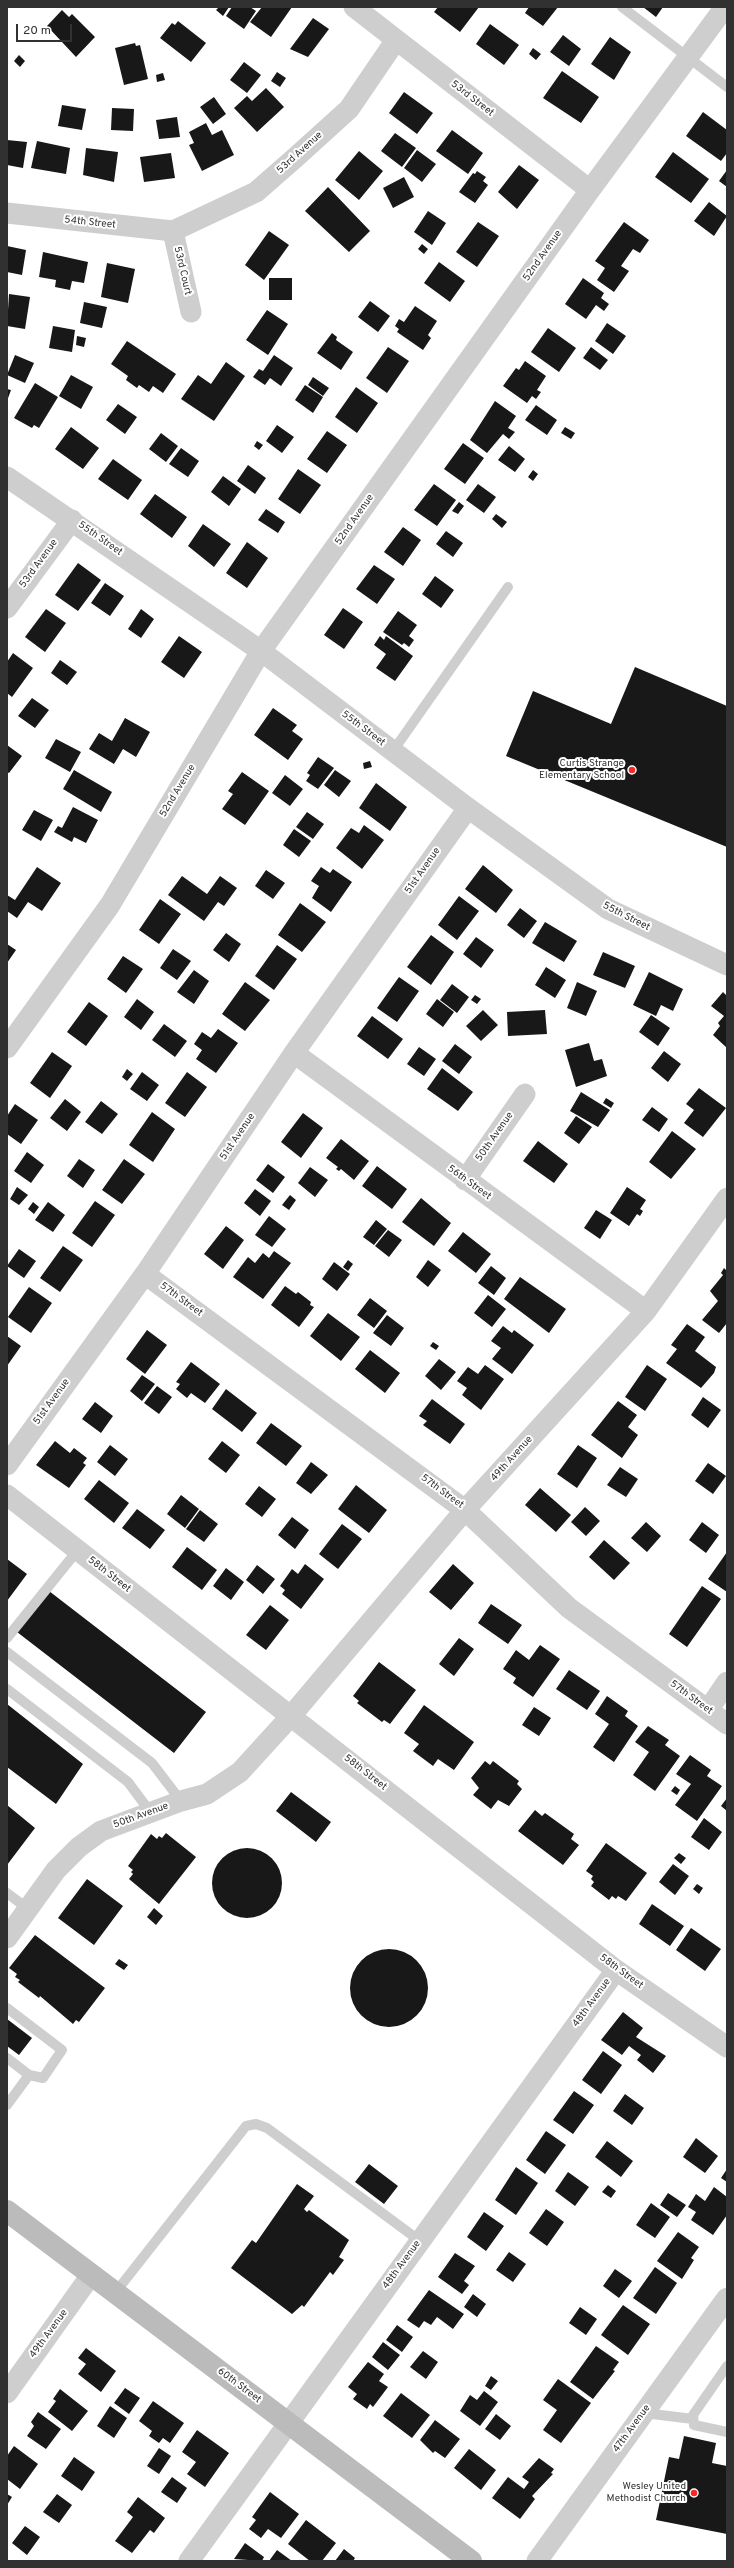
<!DOCTYPE html>
<html>
<head>
<meta charset="utf-8">
<style>
	body { margin:0 }
	#map { position:relative; width:734px; height:2568px; overflow:hidden; background:#fff; font-family:Overpass,sans-serif }
	canvas { display:block }
	.frame { position:absolute; inset:0; border:8px solid #313131; pointer-events:none }
	.scale { position:absolute; left:16px; top:24px; width:56px; height:18px; box-sizing:border-box; border:2px solid #313131; border-top:0; padding-left:5px; font-size:12px; line-height:14px; white-space:nowrap; color:#313131; -webkit-text-stroke:3px #fff; paint-order:stroke }
</style>
</head>
<body>
<div id="map">
<canvas width="734" height="2568"></canvas>
<div class="frame"></div>
<div class="scale">20 m</div>
</div>
<script>
const ctx = document.querySelector('canvas').getContext('2d');
ctx.lineJoin = 'round';
function paint(path, color) {
  ctx.fillStyle = color;
  ctx.fill(path, 'evenodd');
}
function poly(rows) {
  const path = new Path2D();
  for (const r of rows) {
    if (r.length === 3) {
      path.moveTo(r[0] + r[2], r[1]);
      path.arc(r[0], r[1], r[2], 0, 2 * Math.PI);
      continue;
    }
    path.moveTo(r[0], r[1]);
    for (let i = 2; i < r.length; i += 2) path.lineTo(r[i], r[i + 1]);
  }
  return path;
}
function strokePath(path, color, width, dash) {
  ctx.strokeStyle = color;
  ctx.lineWidth = width;
  ctx.lineCap = dash ? 'butt' : 'round';
  ctx.setLineDash(dash || []);
  ctx.stroke(path);
}
function write(font, color, halo, rows, align = 'center') {
  ctx.font = font + ' Overpass,sans-serif';
  ctx.lineWidth = 4;
  ctx.setLineDash([]);
  ctx.textBaseline = 'middle';
  ctx.strokeStyle = halo;
  ctx.fillStyle = color;
  for (const [text, x, y, turn = 0] of rows) {
    ctx.save();
    ctx.translate(x, y);
    ctx.rotate((+turn || 0) * Math.PI / 180);
    ctx.textAlign = isNaN(turn) ? turn : align;
    if (halo) ctx.strokeText(text, 0, 0);
    ctx.fillText(text, 0, 0);
    ctx.restore();
  }
}
paint(poly([
	[219,7,229,7,223,16,216,10],
	[232,7,250,7,256,11,244,29,226,16],
	[262,7,292,7,271,37,250,22],
	[438,7,479,7,460,32,434,12],
	[529,7,558,7,543,26,525,13],
	[643,7,663,7,656,17],
	[62,10,69,17,72,14,95,37,76,57,47,26],
	[313,18,329,29,308,57,290,49],
	[178,21,206,43,191,62,160,38,172,23,175,25],
	[490,24,519,45,504,65,476,44],
	[563,35,581,49,569,66,550,52],
	[610,37,631,52,614,80,591,64],
	[135,43,136,46,140,45,148,79,124,85,115,48],
	[533,48,541,54,536,60,529,54],
	[19,55,25,61,20,67,14,61],
	[244,62,261,75,247,93,230,80],
	[562,71,599,97,581,123,543,98],
	[277,72,286,78,280,87,271,81],
	[163,73,165,80,157,82,156,75],
	[266,88,284,107,257,132,234,108,247,96,252,101],
	[404,92,433,113,417,134,389,113],
	[214,97,226,114,213,124,200,107],
	[62,105,86,109,82,130,58,126],
	[112,108,134,109,133,131,111,130],
	[703,112,727,130,727,153,721,161,686,136],
	[177,117,180,137,159,139,156,120],
	[206,123,212,135,222,130,234,155,202,171,189,145,194,143,189,132],
	[452,130,483,153,468,174,436,151],
	[395,133,416,148,402,167,381,151],
	[7,140,27,142,23,168,7,165],
	[37,141,70,148,66,174,31,168],
	[86,148,118,152,114,182,83,175],
	[417,150,436,164,422,182,404,168],
	[359,151,383,171,359,200,335,180],
	[673,152,709,179,691,203,655,177],
	[171,153,175,178,144,182,140,157],
	[519,165,539,180,517,209,498,192],
	[727,170,727,187,719,181],
	[477,171,486,177,483,181,488,185,475,203,459,192,473,173,475,174],
	[404,177,414,197,393,208,383,188],
	[328,187,370,231,349,252,305,211],
	[709,202,727,216,714,236,694,221],
	[428,211,446,223,432,245,414,232],
	[478,222,499,236,477,267,456,252],
	[624,222,649,240,640,253,633,249,621,266,629,271,614,292,597,280,605,268,595,261],
	[269,231,289,245,264,280,245,265],
	[422,244,428,249,424,254,418,249],
	[7,246,26,250,22,275,7,272],
	[43,252,88,262,84,283,72,281,70,290,55,287,56,280,39,277],
	[439,262,465,281,450,302,424,283],
	[107,263,135,269,128,303,101,297],
	[269,278,292,278,292,300,269,300],
	[583,278,604,293,601,298,609,304,604,311,596,305,586,319,565,304],
	[9,294,30,297,25,329,7,326],
	[370,301,390,316,378,332,358,317],
	[84,302,107,307,102,328,80,323],
	[415,306,437,321,428,335,431,338,423,350,397,332,399,329,395,326,399,319,404,322],
	[267,310,288,324,268,355,246,340],
	[607,323,626,336,613,354,595,341],
	[53,326,75,330,72,352,49,348],
	[548,328,576,348,559,372,531,352],
	[332,333,337,337,336,340,353,352,341,370,317,353],
	[77,336,86,338,84,347,76,345],
	[127,341,176,374,163,393,153,386,149,392,139,385,137,388,126,380,128,376,111,364],
	[388,347,409,361,387,393,366,378],
	[591,347,608,360,600,370,583,358],
	[15,355,34,363,25,383,7,375],
	[274,355,293,368,281,386,270,378,265,385,253,377,259,369,263,371],
	[525,361,546,376,537,390,541,392,536,399,532,396,527,403,503,386,516,368,519,370],
	[226,362,245,376,214,421,181,399,198,375,211,384],
	[71,375,93,387,81,409,59,396],
	[313,377,329,388,323,396,308,385],
	[35,383,58,397,39,428,34,425,32,428,14,418],
	[305,385,323,397,313,413,295,400],
	[356,387,378,403,357,433,335,417],
	[7,389,11,390,7,401],
	[495,401,516,416,508,428,515,432,509,439,503,434,487,453,470,440],
	[118,404,137,417,125,434,106,420],
	[536,405,557,420,547,435,525,420],
	[277,425,294,437,282,453,266,441],
	[71,427,99,448,83,469,55,449],
	[565,427,575,433,571,439,561,433],
	[327,431,347,445,327,473,307,459],
	[161,433,178,446,166,462,149,449],
	[257,441,263,445,259,450,254,446],
	[463,443,484,458,465,484,444,469],
	[509,446,525,459,515,472,498,460],
	[181,448,199,461,188,477,169,464],
	[113,459,142,480,128,500,98,479],
	[248,465,266,478,255,494,237,481],
	[298,469,321,485,300,514,278,499],
	[533,470,538,474,533,481,528,477],
	[223,476,241,489,229,506,211,492],
	[434,484,456,500,437,526,414,510],
	[478,484,496,497,484,513,466,500],
	[155,494,187,517,172,538,140,514],
	[459,502,464,506,458,514,452,511],
	[266,509,285,522,278,533,258,520],
	[496,514,507,522,502,528,492,519],
	[203,524,231,544,214,567,188,546],
	[403,527,421,540,403,566,384,552],
	[446,531,463,543,453,557,436,544],
	[247,542,268,558,247,588,226,573],
	[78,563,101,580,78,611,55,595],
	[374,565,395,579,377,604,356,589],
	[435,576,454,590,441,608,422,594],
	[105,583,124,596,110,616,91,603],
	[343,608,363,622,344,649,324,635],
	[46,609,66,623,45,652,25,637],
	[141,609,154,619,141,638,128,629],
	[398,611,417,625,409,636,414,640,409,647,404,643,402,645,383,632],
	[179,636,202,652,184,678,161,662],
	[380,636,384,640,386,636,413,656,395,681,376,668,386,654,374,645],
	[13,653,33,668,12,697,7,693,7,662],
	[60,660,77,672,67,685,51,673],
	[635,667,727,706,727,847,506,756,533,691,611,724],
	[32,698,49,710,35,728,18,716],
	[273,708,297,725,292,731,303,739,288,760,254,735],
	[125,718,150,732,136,757,123,749,114,764,89,749,99,733,112,741],
	[56,739,81,752,70,772,45,758],
	[7,745,22,756,9,773,7,772],
	[318,757,334,768,318,789,306,781,310,775,307,773],
	[370,761,372,767,364,769,363,763],
	[74,770,112,792,101,812,63,789],
	[335,770,351,781,339,797,324,785],
	[242,772,269,791,245,825,222,809,233,794,228,791],
	[285,775,303,789,290,806,272,793],
	[376,783,407,807,390,831,359,808],
	[73,807,98,820,86,843,74,837,72,842,54,832,58,826,62,828],
	[34,810,53,820,41,841,22,830],
	[307,812,324,824,313,839,296,827],
	[364,825,384,840,362,869,336,848,351,828,359,833],
	[294,829,311,841,299,857,283,845],
	[483,865,513,890,496,913,465,889],
	[37,867,61,883,42,911,28,902,17,918,7,911,7,895,15,900],
	[321,867,330,873,333,869,352,882,331,912,312,898,319,886,311,881],
	[266,870,285,883,273,899,255,886],
	[182,876,207,894,220,876,237,888,224,906,218,902,204,921,168,895],
	[459,896,479,911,457,940,438,925],
	[160,899,181,914,159,944,139,930],
	[300,903,326,922,302,952,278,935],
	[520,908,537,921,524,938,507,925],
	[545,922,577,941,564,962,532,943],
	[226,933,241,944,229,962,213,950],
	[431,935,454,952,431,985,407,967],
	[476,937,494,950,481,968,463,954],
	[7,944,16,950,7,963],
	[277,945,297,959,274,990,255,976],
	[173,949,191,961,177,980,160,968],
	[603,952,635,966,625,988,593,975],
	[123,956,143,969,126,993,107,979],
	[546,967,566,980,555,998,535,985],
	[194,970,209,981,194,1004,177,992],
	[649,972,683,989,673,1011,661,1005,656,1016,633,1005],
	[399,977,419,991,397,1022,377,1008],
	[245,982,270,1000,245,1031,222,1014],
	[577,982,597,991,586,1016,567,1008],
	[452,984,469,997,457,1013,440,1000],
	[723,992,727,996,727,1048,713,1035,720,1026,718,1023,724,1016,711,1006],
	[475,995,481,999,477,1004,471,1000],
	[137,999,154,1012,141,1030,124,1017],
	[437,999,454,1012,443,1027,426,1014],
	[89,1002,108,1016,86,1046,67,1032],
	[483,1010,498,1025,481,1041,466,1026],
	[545,1010,547,1034,508,1036,507,1012],
	[651,1015,670,1028,658,1046,639,1032],
	[372,1016,403,1039,388,1059,357,1036],
	[164,1024,187,1041,175,1057,152,1040],
	[218,1029,238,1043,216,1073,196,1059,202,1050,194,1044,202,1032,211,1038],
	[589,1043,594,1061,602,1059,607,1076,576,1087,565,1050],
	[455,1044,472,1057,459,1074,442,1061],
	[419,1047,436,1059,424,1076,407,1064],
	[664,1051,681,1064,668,1082,651,1068],
	[52,1052,72,1066,50,1098,30,1083],
	[442,1068,473,1092,458,1111,427,1089],
	[127,1069,133,1074,127,1081,122,1077],
	[142,1072,159,1085,147,1101,130,1089],
	[187,1072,207,1087,185,1117,165,1103],
	[699,1088,726,1108,703,1137,684,1123,694,1110,686,1104],
	[581,1092,610,1110,598,1127,570,1111],
	[606,1098,614,1103,611,1108,603,1103],
	[65,1099,81,1112,67,1131,50,1118],
	[101,1101,118,1114,102,1134,85,1122],
	[15,1104,38,1120,21,1144,7,1134,7,1116],
	[652,1107,668,1119,659,1132,642,1120],
	[152,1112,175,1129,153,1162,129,1145],
	[303,1113,323,1128,301,1158,281,1142],
	[576,1116,592,1127,579,1144,564,1133],
	[672,1131,696,1149,671,1179,649,1162],
	[341,1139,369,1161,354,1180,341,1169,339,1171,336,1169,338,1167,326,1158],
	[538,1141,568,1164,554,1183,523,1161],
	[27,1152,44,1165,31,1183,14,1171],
	[79,1159,95,1170,83,1188,67,1176],
	[124,1159,145,1174,122,1204,102,1190],
	[268,1164,285,1177,273,1193,256,1180],
	[377,1166,407,1189,392,1209,362,1186],
	[310,1167,328,1180,315,1197,298,1183],
	[17,1187,28,1195,19,1205,10,1199],
	[627,1187,646,1200,640,1209,643,1211,640,1216,637,1214,629,1226,610,1213],
	[255,1189,271,1201,260,1216,244,1203],
	[290,1195,296,1200,289,1210,282,1205],
	[421,1198,451,1223,434,1246,402,1222],
	[95,1201,115,1215,92,1247,72,1233],
	[33,1202,39,1207,34,1214,28,1209],
	[48,1202,65,1215,53,1232,35,1220],
	[596,1210,612,1220,600,1239,584,1228],
	[269,1216,286,1229,272,1247,255,1235],
	[376,1220,387,1229,374,1245,363,1237],
	[226,1226,244,1240,223,1269,204,1254],
	[388,1230,402,1240,389,1257,375,1246],
	[463,1232,491,1254,476,1273,448,1251],
	[63,1246,83,1260,60,1292,40,1278],
	[19,1249,36,1261,24,1278,7,1266],
	[274,1251,291,1263,263,1299,233,1277,248,1257,255,1263,263,1253,269,1258],
	[348,1260,353,1264,348,1271,343,1267],
	[428,1260,441,1270,428,1287,416,1277],
	[334,1262,350,1274,337,1291,322,1279],
	[491,1266,506,1278,494,1295,478,1283],
	[724,1268,727,1271,727,1323,719,1333,702,1320,718,1301,710,1291,723,1275,721,1273],
	[520,1277,566,1309,549,1333,504,1299],
	[285,1286,296,1294,298,1292,311,1302,310,1305,314,1307,299,1327,271,1305],
	[29,1287,52,1303,31,1333,8,1317],
	[488,1295,506,1309,492,1327,474,1313],
	[370,1298,387,1311,374,1328,357,1315],
	[328,1313,360,1337,341,1361,310,1336],
	[387,1315,404,1328,391,1346,373,1333],
	[687,1324,705,1337,695,1351,716,1367,714,1373,701,1388,666,1363,677,1349,671,1345],
	[503,1326,512,1333,514,1330,534,1345,512,1374,492,1359,501,1348,491,1341],
	[147,1330,167,1345,145,1374,126,1359],
	[7,1336,21,1346,7,1366],
	[433,1342,439,1346,436,1350,430,1346],
	[370,1350,400,1373,385,1393,355,1369],
	[439,1359,456,1372,441,1390,425,1376],
	[191,1362,220,1384,205,1403,191,1393,187,1398,176,1389,180,1384,176,1382],
	[485,1365,504,1379,481,1410,462,1395,467,1388,457,1381,468,1367,478,1374],
	[647,1365,667,1379,645,1411,625,1397],
	[142,1375,155,1384,142,1401,130,1391],
	[157,1386,172,1397,159,1414,144,1403],
	[226,1389,257,1413,242,1432,212,1409],
	[703,1397,721,1410,708,1428,691,1415],
	[432,1399,465,1424,450,1444,423,1425,427,1421,419,1416],
	[618,1401,637,1415,628,1427,638,1435,622,1458,591,1435],
	[95,1402,113,1416,101,1433,82,1419],
	[271,1423,302,1446,286,1466,256,1443],
	[55,1441,70,1453,74,1448,87,1458,83,1463,86,1465,69,1488,36,1465],
	[222,1441,240,1455,226,1473,208,1459],
	[110,1445,128,1459,115,1476,97,1462],
	[578,1445,597,1458,577,1488,557,1474],
	[311,1462,328,1475,311,1494,296,1483],
	[708,1463,726,1476,713,1494,695,1481],
	[620,1467,638,1479,626,1497,607,1485],
	[99,1480,129,1503,114,1523,84,1499],
	[356,1485,387,1510,369,1533,338,1509],
	[259,1486,276,1499,262,1517,245,1504],
	[540,1488,571,1515,556,1532,525,1505],
	[181,1495,199,1509,185,1528,167,1514],
	[585,1507,600,1521,586,1536,571,1522],
	[137,1509,165,1530,150,1549,122,1528],
	[200,1510,218,1524,204,1542,186,1529],
	[292,1517,309,1530,295,1549,278,1535],
	[646,1522,661,1536,647,1552,631,1538],
	[702,1522,719,1535,706,1553,689,1540],
	[342,1524,362,1539,338,1569,319,1554],
	[604,1540,630,1563,614,1580,589,1557],
	[187,1547,217,1570,202,1590,172,1567],
	[727,1552,727,1592,708,1579],
	[7,1559,27,1574,7,1601],
	[305,1564,324,1579,301,1609,282,1594,285,1590,280,1586,292,1569,298,1574],
	[453,1564,474,1583,451,1610,429,1592],
	[257,1565,275,1579,263,1594,246,1580],
	[226,1568,244,1582,231,1600,213,1586],
	[702,1586,721,1599,687,1647,669,1634],
	[49,1591,206,1712,174,1753,17,1632],
	[491,1604,522,1625,508,1644,478,1623],
	[270,1605,289,1620,266,1650,246,1635],
	[459,1638,474,1649,454,1676,439,1664],
	[540,1645,560,1659,533,1697,513,1683,516,1678,503,1669,516,1650,529,1660],
	[379,1662,416,1690,390,1724,384,1720,382,1722,357,1703,359,1701,353,1696],
	[569,1670,600,1691,587,1710,556,1689],
	[607,1696,628,1711,625,1716,638,1726,614,1762,593,1747,609,1724,595,1714],
	[7,1704,83,1764,56,1804,7,1767],
	[424,1705,474,1742,454,1770,438,1759,433,1766,413,1751,419,1744,404,1733],
	[534,1707,551,1718,539,1736,522,1725],
	[648,1726,669,1740,665,1745,680,1756,655,1791,633,1775,649,1752,635,1742],
	[690,1755,711,1770,707,1776,722,1786,697,1821,675,1805,691,1784,676,1774],
	[485,1761,490,1765,493,1761,519,1781,517,1784,522,1789,509,1806,498,1800,491,1809,473,1795,479,1788,471,1778],
	[675,1786,680,1790,677,1795,671,1791],
	[291,1792,331,1822,316,1842,276,1811],
	[727,1798,727,1811,721,1806],
	[7,1805,35,1828,7,1865],
	[535,1810,542,1816,545,1813,574,1834,571,1839,579,1845,563,1865,518,1831],
	[704,1818,722,1832,709,1850,691,1837],
	[166,1833,196,1857,159,1904,129,1879,133,1874,131,1872,133,1870,128,1866,151,1834,157,1839,159,1836,162,1838],
	[606,1843,647,1873,626,1901,618,1896,616,1899,612,1896,609,1900,591,1886,594,1882,591,1879,593,1876,586,1871],
	[247,1883,35],
	[679,1853,686,1858,681,1864,674,1858],
	[673,1864,689,1876,675,1895,659,1882],
	[87,1879,123,1906,94,1945,58,1918],
	[697,1884,703,1888,699,1894,693,1889],
	[652,1904,684,1926,670,1946,639,1924],
	[154,1908,163,1916,156,1925,147,1917],
	[691,1928,721,1949,705,1971,676,1950],
	[35,1935,105,1988,79,2022,76,2020,73,2024,40,1996,39,1998,18,1982,20,1980,15,1977,17,1974,9,1968],
	[389,1988,39],
	[119,1959,128,1965,124,1970,115,1964],
	[623,2012,643,2028,636,2037,666,2056,653,2073,637,2060,641,2055,629,2046,622,2055,601,2040],
	[7,2019,32,2038,19,2055,7,2046],
	[603,2051,622,2065,601,2094,582,2080],
	[574,2091,594,2105,573,2134,553,2120],
	[625,2094,644,2108,632,2125,613,2111],
	[546,2131,566,2145,545,2174,526,2160],
	[696,2138,718,2156,705,2173,683,2157],
	[607,2141,633,2161,621,2177,595,2157],
	[369,2164,398,2186,384,2204,355,2182],
	[516,2167,538,2183,516,2215,495,2200],
	[727,2169,727,2182,721,2178],
	[568,2172,589,2187,575,2206,555,2191],
	[297,2184,314,2196,304,2209,307,2212,309,2210,349,2240,339,2257,344,2260,333,2275,330,2272,304,2307,302,2305,292,2314,231,2268,252,2240,256,2243],
	[608,2185,616,2191,611,2198,602,2192],
	[714,2187,727,2197,727,2215,713,2235,691,2220,696,2212,688,2207,696,2194,705,2201],
	[668,2193,686,2205,677,2217,660,2205],
	[651,2203,670,2217,655,2238,636,2225],
	[546,2209,564,2222,547,2246,529,2233],
	[484,2212,504,2226,486,2251,467,2237],
	[678,2232,699,2247,691,2258,694,2260,682,2279,657,2261],
	[509,2252,526,2264,513,2282,496,2270],
	[455,2253,475,2266,464,2281,469,2285,462,2294,438,2277],
	[655,2267,677,2283,656,2314,633,2298],
	[615,2269,632,2281,619,2298,603,2286],
	[429,2290,464,2314,453,2329,437,2317,431,2325,424,2321,419,2328,407,2320],
	[473,2294,486,2304,477,2317,464,2307],
	[623,2305,650,2324,628,2355,601,2335],
	[580,2307,597,2319,586,2335,569,2323],
	[397,2325,413,2337,402,2352,386,2340],
	[383,2342,400,2355,388,2370,372,2357],
	[596,2346,619,2362,613,2370,615,2371,593,2399,570,2382],
	[86,2348,116,2371,101,2392,78,2374,86,2364,78,2358],
	[423,2351,438,2362,426,2379,410,2367],
	[368,2362,384,2374,379,2381,388,2387,373,2407,370,2404,367,2409,353,2399,357,2394,348,2387],
	[491,2376,498,2381,491,2390,485,2386],
	[558,2379,591,2403,561,2443,543,2430,557,2410,543,2400],
	[125,2388,140,2398,129,2414,114,2403],
	[60,2389,88,2411,72,2431,48,2412,56,2401,53,2399],
	[484,2391,498,2402,480,2426,460,2411,470,2395,477,2400],
	[401,2393,430,2415,412,2438,383,2416],
	[153,2401,184,2423,170,2443,163,2438,159,2443,149,2436,152,2431,139,2421],
	[110,2406,127,2418,114,2438,97,2426],
	[38,2412,61,2429,46,2449,27,2436,34,2426,31,2422],
	[496,2414,511,2426,500,2440,485,2429],
	[435,2420,460,2439,445,2458,435,2451,433,2453,420,2440],
	[197,2430,229,2453,205,2487,187,2474,196,2462,182,2452],
	[684,2436,716,2443,712,2463,727,2466,727,2534,656,2520,669,2457,679,2459],
	[14,2446,38,2464,20,2489,7,2479,7,2456],
	[159,2448,171,2456,159,2474,147,2466],
	[469,2449,496,2470,481,2490,454,2468],
	[74,2457,95,2472,82,2491,61,2476],
	[539,2458,554,2469,551,2473,553,2474,532,2496,535,2499,520,2519,492,2498,508,2477,524,2489,529,2482,522,2477],
	[172,2477,187,2488,177,2503,161,2492],
	[270,2492,299,2514,281,2538,268,2529,261,2538,249,2529,256,2520,252,2517],
	[7,2494,12,2497,7,2505],
	[57,2494,72,2505,59,2523,43,2512],
	[138,2497,165,2518,154,2533,150,2530,132,2553,115,2541,133,2517,127,2512],
	[306,2520,336,2543,322,2561,310,2561,288,2544],
	[25,2526,40,2537,27,2555,12,2543],
	[245,2543,264,2557,262,2561,234,2559],
	[344,2549,355,2558,353,2561,335,2561],
	[277,2550,292,2561,269,2561]
]), '#181818');
strokePath(poly([
	[622,7,727,87],
	[393,751,508,587],
	[7,1638,77,1551],
	[7,1652,152,1763,181,1801],
	[7,1689,128,1782,151,1813],
	[7,1893,28,1909],
	[7,2008,62,2050,43,2078,29,2075,7,2105],
	[7,2058,29,2075],
	[115,2293,246,2126,256,2124,267,2128,420,2241],
	[727,2366,693,2415,694,2425,727,2432],
	[644,2413,693,2419]
]), '#cecece', 10);
strokePath(poly([
	[354,7,590,190],
	[7,213,173,231],
	[173,231,256,192,296,157,349,109,396,40],
	[173,231,191,312],
	[7,477,261,651,468,808,608,909,727,965],
	[7,608,72,520],
	[7,1048,110,905,261,651,590,190,725,7],
	[294,1053,646,1311],
	[465,1180,525,1094],
	[145,1274,465,1510,569,1608,727,1724],
	[7,1465,145,1274,294,1053,468,808],
	[7,1495,616,1970,727,2047],
	[708,1710,727,1682],
	[7,1938,56,1870,79,1847,101,1831,181,1801,207,1794,240,1772,291,1716,465,1510,646,1311,727,1198],
	[7,2393,91,2275],
	[189,2561,616,1970],
	[537,2561,727,2298]
]), '#cecece', 21);
strokePath(poly([
	[7,2211,471,2561]
]), '#bbb', 22);
for (const [x, y, r, color] of [
	[632,770,4,"#f62725"],
	[694,2493,4,"#f62725"]
]) {
  const dot = new Path2D();
  dot.arc(x, y, r, 0, 2 * Math.PI);
  ctx.fillStyle = color;
  ctx.fill(dot);
  strokePath(dot, '#fff', 1.5);
}
write('10px', '#313131', '#fff', [
	["53rd Street",472,99,38],
	["53rd Avenue",300,153,-42],
	["54th Street",90,223,6],
	["52nd Avenue",543,256,-55],
	["53rd Court",182,271,77],
	["52nd Avenue",355,520,-55],
	["55th Street",100,539,35],
	["53rd Avenue",39,564,-54],
	["55th Street",363,729,37],
	["52nd Avenue",178,791,-59],
	["51st Avenue",423,871,-55],
	["55th Street",626,917,27],
	["51st Avenue",238,1137,-56],
	["50th Avenue",495,1137,-55],
	["56th Street",469,1183,36],
	["57th Street",181,1300,36],
	["51st Avenue",52,1402,-54],
	["49th Avenue",512,1459,-48],
	["57th Street",442,1492,36],
	["58th Street",109,1575,38],
	["57th Street",691,1698,36],
	["58th Street",365,1773,38],
	["50th Avenue",141,1816,-20],
	["58th Street",621,1972,36],
	["48th Avenue",592,2003,-54],
	["48th Avenue",402,2265,-54],
	["49th Avenue",49,2334,-54],
	["60th Street",239,2386,37],
	["47th Avenue",632,2429,-54]
]);
write('10px', '#313131', '#fff', [
	["Curtis Strange",624,764],
	["Elementary School",624,776],
	["Wesley United",686,2487],
	["Methodist Church",686,2499]
], 'right');
</script>
</body>
</html>
